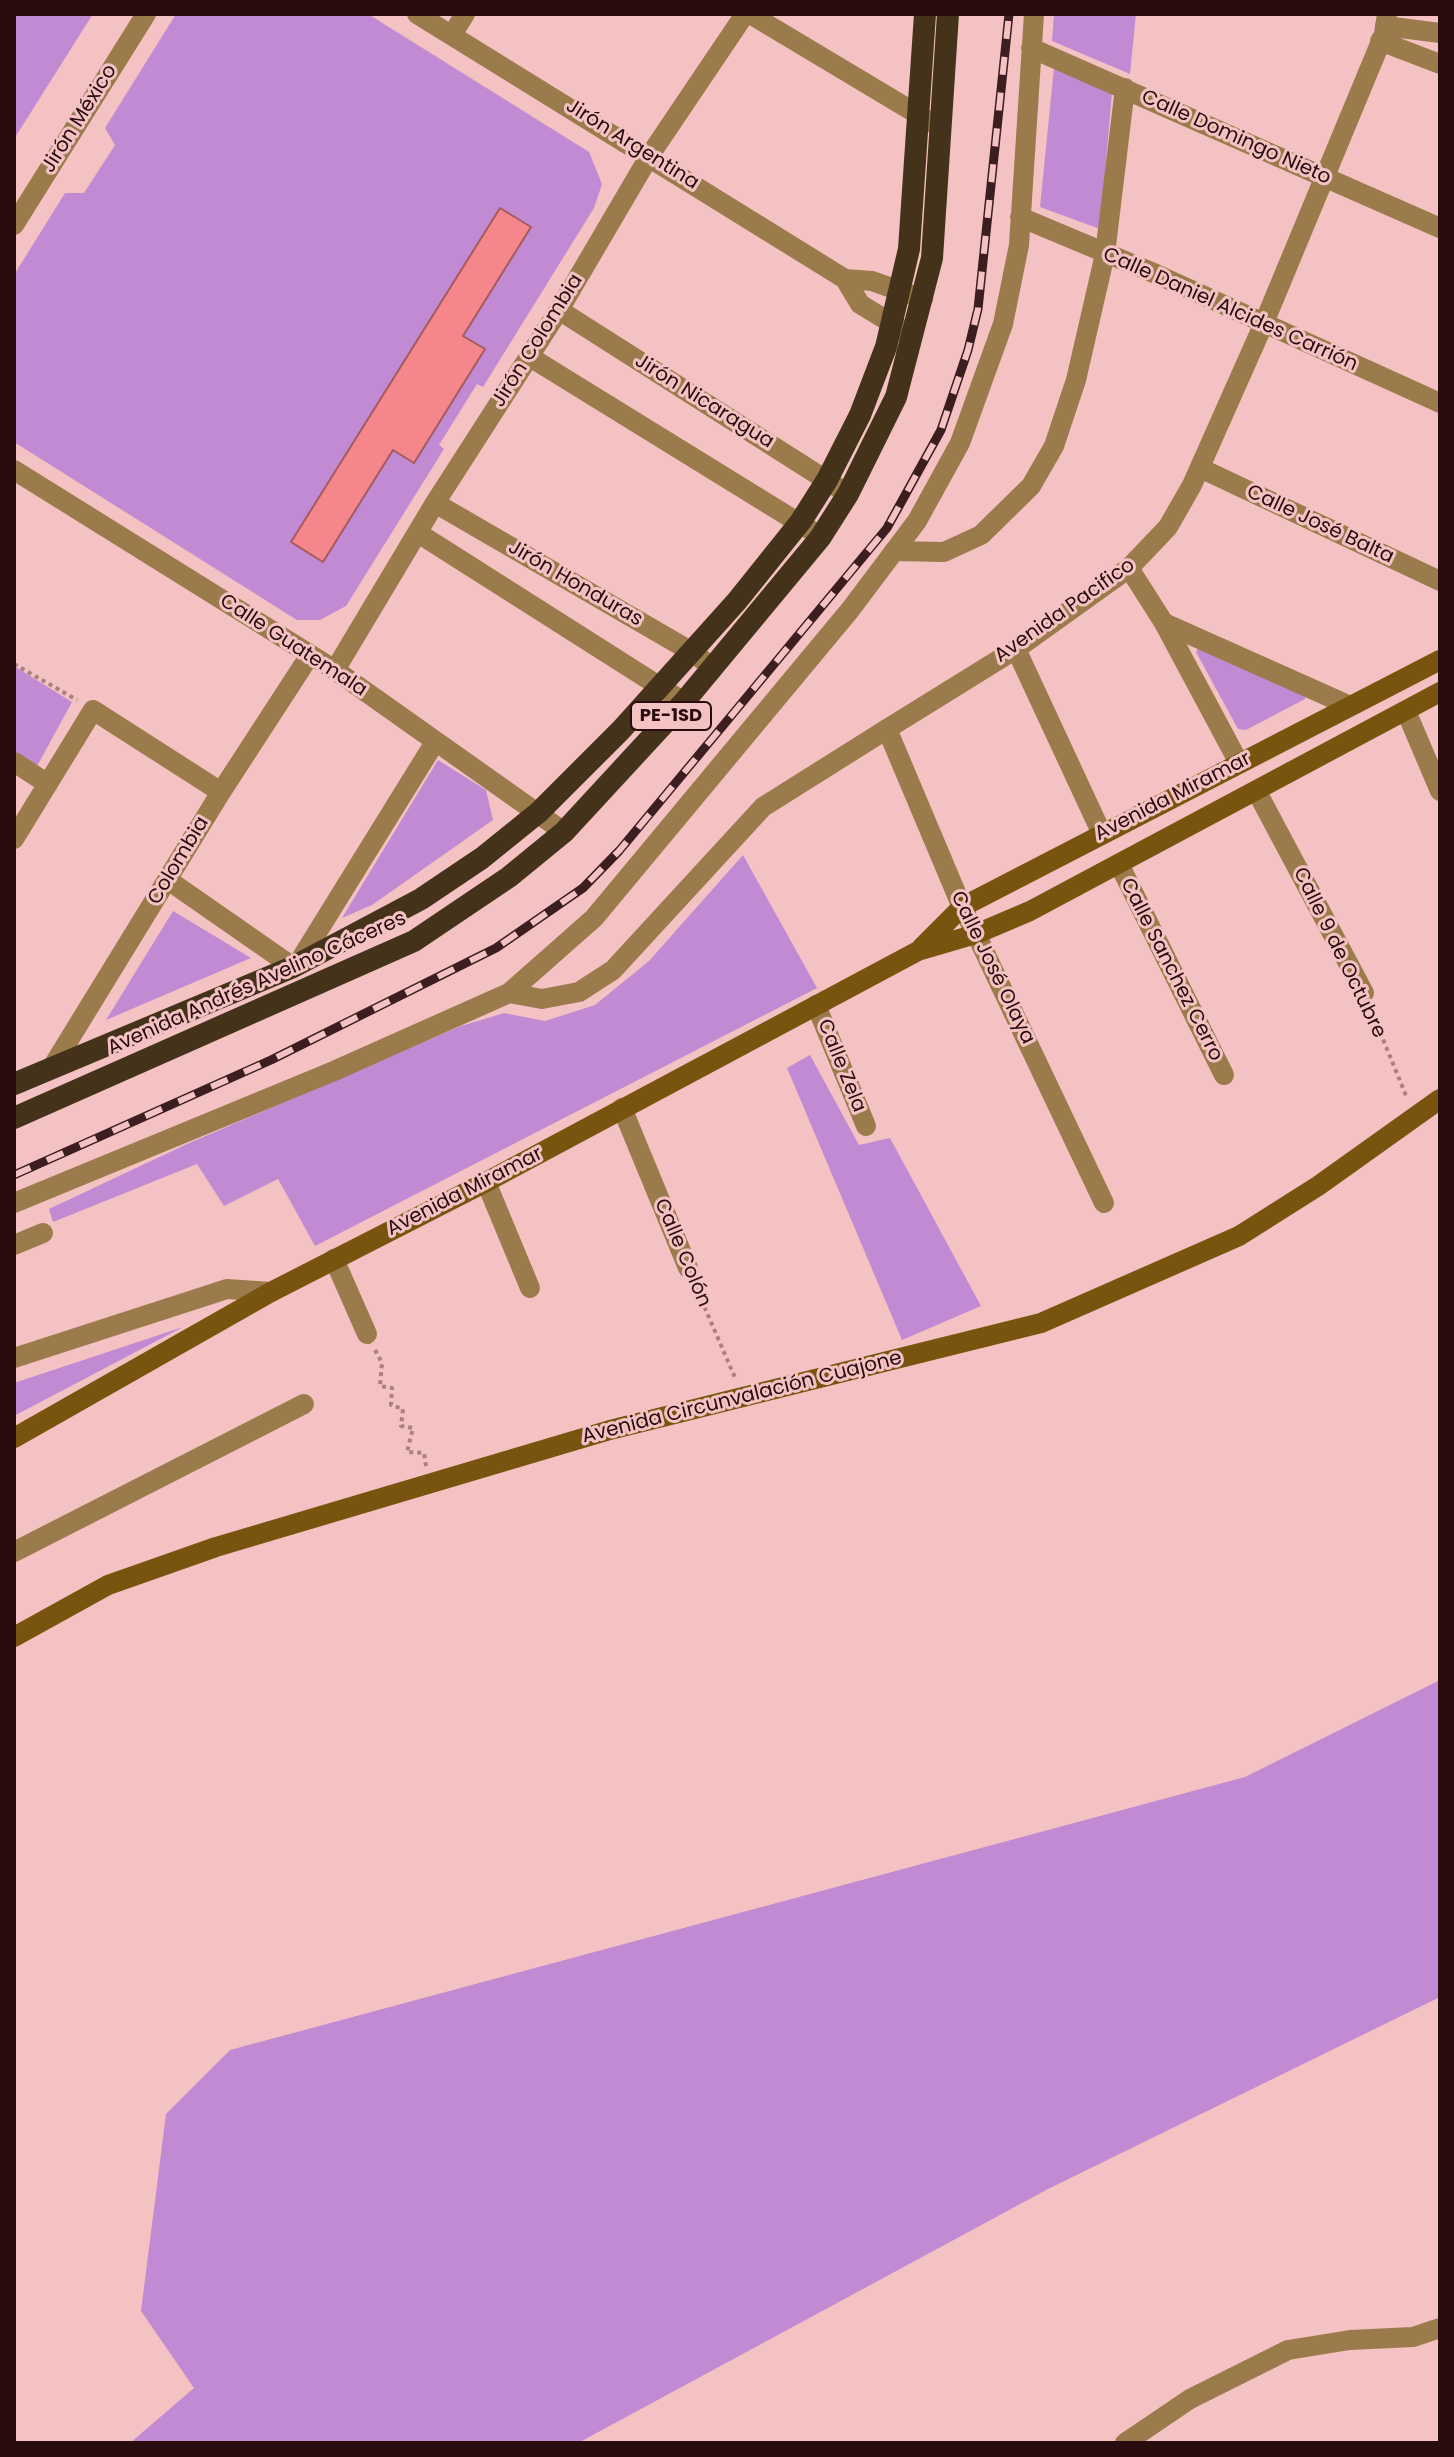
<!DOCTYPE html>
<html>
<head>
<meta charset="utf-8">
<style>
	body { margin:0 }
	#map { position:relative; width:1454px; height:2457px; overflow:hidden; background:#f5c2c3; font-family:Poppins,sans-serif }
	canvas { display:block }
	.frame { position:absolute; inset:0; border:16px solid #290c0e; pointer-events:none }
</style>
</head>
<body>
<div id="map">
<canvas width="1454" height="2457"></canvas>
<div class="frame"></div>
</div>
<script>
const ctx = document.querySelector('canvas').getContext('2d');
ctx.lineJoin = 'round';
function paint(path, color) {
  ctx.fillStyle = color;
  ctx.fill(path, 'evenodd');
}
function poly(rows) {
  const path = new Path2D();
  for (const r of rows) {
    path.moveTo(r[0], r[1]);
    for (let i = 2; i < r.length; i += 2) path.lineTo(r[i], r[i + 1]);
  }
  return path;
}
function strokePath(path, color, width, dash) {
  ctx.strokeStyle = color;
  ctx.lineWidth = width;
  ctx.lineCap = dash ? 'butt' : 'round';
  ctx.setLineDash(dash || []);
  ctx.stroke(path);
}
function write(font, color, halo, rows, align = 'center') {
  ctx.font = font + ' Poppins,sans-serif';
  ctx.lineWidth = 6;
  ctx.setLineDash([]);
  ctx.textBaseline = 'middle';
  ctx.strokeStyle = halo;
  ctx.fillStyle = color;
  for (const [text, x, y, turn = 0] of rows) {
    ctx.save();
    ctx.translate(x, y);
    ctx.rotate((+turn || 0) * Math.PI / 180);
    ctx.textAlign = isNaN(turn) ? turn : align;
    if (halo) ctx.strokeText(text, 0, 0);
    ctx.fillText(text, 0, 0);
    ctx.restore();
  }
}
paint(poly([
	[14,14,93,14,14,139],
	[176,14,368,14,589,152,602,184,594,208,483,387,477,384,439,445,444,449,346,606,320,620,297,620,14,442,14,275,65,193,84,193,115,145,105,128],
	[1054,14,1136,14,1130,74,1052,41],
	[1054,68,1112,93,1100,229,1040,207],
	[1200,645,1306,691,1305,699,1246,730,1238,729,1196,652],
	[14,666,72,702,36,768,14,755],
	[438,760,486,790,493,820,372,905,342,918],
	[743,855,817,988,315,1246,278,1179,224,1206,197,1164,53,1222,49,1209,187,1144,461,1026,504,1013,545,1021,595,1005,649,961],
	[173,911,251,958,106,1020],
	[810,1055,859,1145,890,1138,981,1306,902,1340,787,1068],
	[183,1327,14,1416,14,1383],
	[1440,1680,1440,1997,1048,2189,578,2443,130,2443,194,2388,141,2311,166,2114,230,2050,1245,1777]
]), '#c18ad3');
const building = poly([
	[500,208,531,227,463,336,485,349,414,463,393,450,323,562,291,542,500,208]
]);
paint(building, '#f5868c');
strokePath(building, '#a45b5e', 2);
strokePath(poly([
	[14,664,77,700],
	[1371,1010,1407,1098],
	[695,1285,736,1380],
	[375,1350,382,1363,380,1386,392,1388,391,1405,403,1409,401,1426,413,1428,407,1452,424,1453,426,1466]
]), '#ab8081', 4, [4, 4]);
strokePath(poly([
	[417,14,845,279,860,304,904,331],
	[750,14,932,123],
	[1385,26,1440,33],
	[452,35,465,14],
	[1380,41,1440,64],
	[1031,48,1440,228],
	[1020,217,1156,274,1440,403],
	[14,225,146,14],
	[845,279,872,281,923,299],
	[559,310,848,494],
	[530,357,812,531],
	[1200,468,1440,581],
	[435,503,692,652,712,667],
	[418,533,684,702],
	[894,551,944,552,981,535,1031,486,1054,446,1076,380,1105,254,1125,88],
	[1129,568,1164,623,1239,763],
	[1164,623,1350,706],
	[1016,649,1102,834],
	[335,670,435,503,559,310,650,155,745,14],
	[1406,711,1440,791],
	[14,762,48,784],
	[1257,792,1364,993],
	[14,839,93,710,221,792],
	[1119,864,1224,1075],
	[168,880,293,967],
	[976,934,1104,1203],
	[297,965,435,742],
	[509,993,542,999,579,992,613,970,763,807,887,729],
	[816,1005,866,1126],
	[51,1069,221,792,310,655],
	[622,1108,688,1268],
	[486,1182,530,1288],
	[14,1203,334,1071,509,993,594,918,850,610,917,521,960,443,1003,324,1019,245,1034,14],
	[14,1245,43,1233],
	[334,1259,367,1334],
	[14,1552,304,1404],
	[1125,2443,1190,2399,1288,2350,1350,2340,1413,2337,1440,2328]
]), '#9b7b4b', 20);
strokePath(poly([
	[14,470,335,670,564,832],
	[976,934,962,907,887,729,1016,649,1129,568,1168,527,1192,485,1264,323,1384,34,1387,14],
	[14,1358,227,1289,271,1292]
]), '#9b7b4b', 20);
strokePath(poly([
	[921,948,962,907,1440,660],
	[14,1438,271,1292,486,1182,918,951,976,934,1030,911,1440,692],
	[14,1637,108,1585,216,1547,610,1430,1041,1323,1239,1236,1318,1186,1440,1099]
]), '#78540f', 20);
strokePath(poly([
	[14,1084,293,967,421,899,482,858,539,812,621,730,737,601,801,521,827,480,860,415,886,347,909,249,925,14],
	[14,1118,414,941,509,877,564,832,684,702,820,538,848,494,896,397,932,258,948,14]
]), '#44331a', 22);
const rail = poly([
	[14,1175,271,1060,496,948,583,888,619,851,887,528,941,430,968,350,978,309,1009,14]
]);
strokePath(rail, '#3d1e20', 9);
strokePath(rail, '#f5c2c3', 6, [18]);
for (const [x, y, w] of [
	[671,716,80]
]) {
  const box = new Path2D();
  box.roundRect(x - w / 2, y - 14, w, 28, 6);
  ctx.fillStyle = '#f5c2c3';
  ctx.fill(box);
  strokePath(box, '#290c0e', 2);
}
write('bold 18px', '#290c0e', null, [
	["PE-1SD",671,716]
]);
write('20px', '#290c0e', '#f5c2c3', [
	["Jirón México",80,119,-58],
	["Calle Domingo Nieto",1236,138,24],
	["Jirón Argentina",632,145,32],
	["Calle Daniel Alcides Carrión",1230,310,24],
	["Jirón Colombia",538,341,-58],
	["Jirón Nicaragua",704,402,32],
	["Calle José Balta",1320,525,25],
	["Jirón Honduras",575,584,30],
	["Avenida Pacifico",1065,611,-35],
	["Calle Guatemala",293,646,33],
	["Avenida Miramar",1173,797,-27],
	["Colombia",179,861,-59],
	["Calle 9 de Octubre",1339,953,64],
	["Calle José Olaya",992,968,64],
	["Calle Sanchez Cerro",1171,970,63],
	["Avenida Andrés Avelino Cáceres",257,984,-24],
	["Calle Zela",841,1066,68],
	["Avenida Miramar",465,1192,-27],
	["Calle Colón",682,1253,67],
	["Avenida Circunvalación Cuajone",742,1398,-14]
]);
</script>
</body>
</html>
